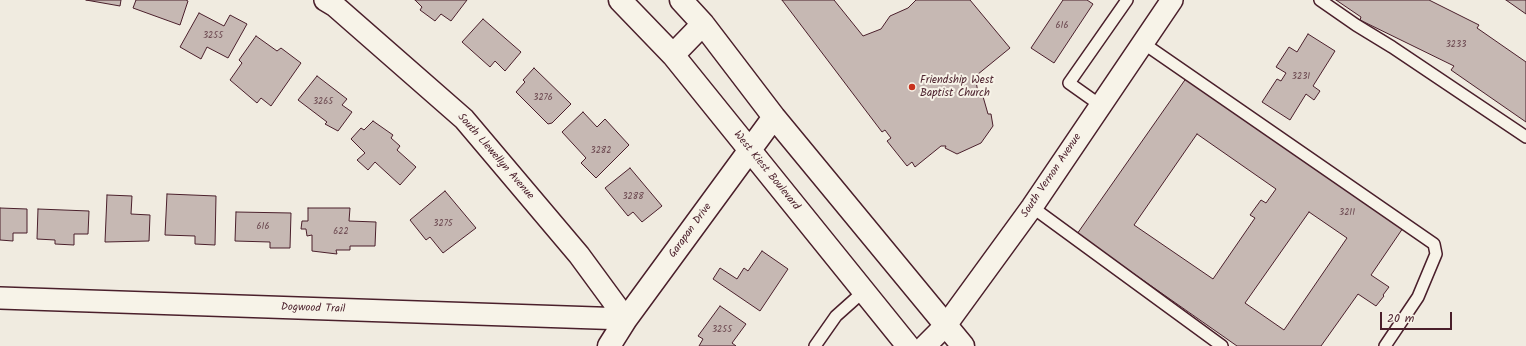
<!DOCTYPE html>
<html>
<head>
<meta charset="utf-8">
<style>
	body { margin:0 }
	#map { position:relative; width:1526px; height:346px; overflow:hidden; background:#f0ebe0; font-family:Kalam,sans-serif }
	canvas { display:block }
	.scale { position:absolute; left:1380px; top:312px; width:72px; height:18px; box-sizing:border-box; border:2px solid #4a1f2b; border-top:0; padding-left:5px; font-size:12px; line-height:14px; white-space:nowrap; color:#4a1f2b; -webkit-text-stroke:3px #f7f3e8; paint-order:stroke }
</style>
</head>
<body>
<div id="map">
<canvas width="1526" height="346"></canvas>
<div class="scale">20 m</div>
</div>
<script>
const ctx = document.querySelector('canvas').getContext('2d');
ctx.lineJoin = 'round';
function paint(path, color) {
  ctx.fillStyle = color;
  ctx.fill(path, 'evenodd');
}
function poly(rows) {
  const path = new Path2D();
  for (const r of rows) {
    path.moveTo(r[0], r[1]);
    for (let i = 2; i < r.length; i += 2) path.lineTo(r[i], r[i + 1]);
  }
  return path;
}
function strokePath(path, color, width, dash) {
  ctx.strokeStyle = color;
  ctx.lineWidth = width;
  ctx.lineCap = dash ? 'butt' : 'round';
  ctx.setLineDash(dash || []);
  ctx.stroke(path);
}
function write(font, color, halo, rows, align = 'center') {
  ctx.font = font + ' Kalam,sans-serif';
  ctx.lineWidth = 4;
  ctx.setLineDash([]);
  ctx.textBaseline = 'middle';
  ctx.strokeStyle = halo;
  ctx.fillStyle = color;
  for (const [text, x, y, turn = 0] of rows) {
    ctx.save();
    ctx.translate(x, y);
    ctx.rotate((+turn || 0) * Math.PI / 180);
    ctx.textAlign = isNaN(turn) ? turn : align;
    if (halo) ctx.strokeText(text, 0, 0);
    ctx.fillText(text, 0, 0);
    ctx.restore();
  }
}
const building = poly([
	[86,0,121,0,120,6,86,0],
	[136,0,186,0,188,1,180,25,133,8,136,0],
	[415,0,467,0,451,21,441,14,435,21,420,10,422,7,415,0],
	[782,0,834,0,863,36,881,29,890,16,908,8,916,0,970,0,1010,48,972,79,972,82,976,81,978,93,982,93,988,114,991,114,993,126,981,143,957,154,945,148,946,146,941,146,915,167,912,162,907,166,887,141,891,138,885,130,882,132,782,0],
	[1063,0,1087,0,1093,4,1054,63,1031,48,1063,0],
	[1336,0,1429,0,1479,25,1477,28,1526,62,1526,122,1451,70,1454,66,1360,20,1361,17,1336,0],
	[1506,0,1526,0,1526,14,1506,0],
	[199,13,224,26,230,15,247,24,228,58,207,47,201,59,180,47,199,13],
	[483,19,521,52,505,71,495,61,490,67,462,42,483,19],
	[1308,34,1335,51,1313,86,1320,91,1314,100,1306,94,1290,120,1262,102,1277,79,1281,81,1286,73,1276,67,1289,47,1297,52,1308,34],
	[256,36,277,51,281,48,301,63,271,106,261,98,257,103,230,80,242,63,239,60,256,36],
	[534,68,571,104,552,123,548,124,516,92,525,82,523,80,534,68],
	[317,76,347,99,342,105,352,112,338,131,325,124,327,122,298,100,317,76],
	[1187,77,1403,228,1371,275,1389,287,1383,295,1384,296,1376,306,1358,294,1321,346,1237,346,1077,234,1187,77],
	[1197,134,1276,189,1266,203,1261,200,1250,215,1255,218,1213,279,1134,225,1197,134],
	[1309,212,1347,238,1284,330,1245,303,1309,212],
	[583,112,597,127,605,119,629,145,596,178,581,163,586,158,562,132,583,112],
	[373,121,393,135,391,138,400,146,397,150,416,167,400,185,375,162,368,170,357,160,365,153,351,139,361,128,364,130,373,121],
	[630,168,662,206,642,222,633,212,628,216,605,188,630,168],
	[445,191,476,228,443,253,430,237,426,240,410,220,445,191],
	[167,194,216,196,215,245,195,244,195,236,165,235,167,194],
	[107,195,132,196,131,214,150,215,149,241,105,242,107,195],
	[0,208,27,209,27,233,13,233,13,241,0,240,0,208],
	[308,208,350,208,349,221,376,222,375,246,350,246,350,250,336,250,337,254,312,251,312,235,307,236,306,229,301,229,302,221,308,221,308,208],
	[38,209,89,211,88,234,74,234,74,245,55,244,55,240,37,239,38,209],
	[236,212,291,213,290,248,270,248,270,242,235,241,236,212],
	[762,251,788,269,760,311,713,279,720,268,737,279,744,268,748,271,762,251],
	[720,306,746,324,732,343,736,346,699,346,703,339,698,336,720,306]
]);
paint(building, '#c6b8b3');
strokePath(building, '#4a1f2b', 1);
const lane = poly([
	[1320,0,1356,25,1392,47,1526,137],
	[1143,43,1434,244,1436,254,1418,297,1385,346],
	[1100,105,1069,83,1127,0],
	[1032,207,1222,346],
	[815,346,836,316,864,291]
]);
const street = poly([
	[325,0,335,6,464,119,579,255,626,319],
	[0,298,626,319],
	[925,346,946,325,1032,207,1172,0]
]);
const secondary = poly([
	[620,0,673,55,908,346],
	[681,0,703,24,774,117,963,346],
	[673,55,703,24],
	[609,346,626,319,774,117]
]);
strokePath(lane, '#4a1f2b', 14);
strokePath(street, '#4a1f2b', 24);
strokePath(secondary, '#4a1f2b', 25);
strokePath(lane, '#f7f3e8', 11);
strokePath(street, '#f7f3e8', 21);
strokePath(secondary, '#f7f3e8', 22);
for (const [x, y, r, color] of [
	[912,87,4,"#c8321e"]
]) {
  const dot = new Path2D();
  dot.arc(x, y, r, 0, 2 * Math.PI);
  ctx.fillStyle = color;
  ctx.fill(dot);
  strokePath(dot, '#f7f3e8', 1.5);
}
write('9px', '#69454d', null, [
	["616",1062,26],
	["3255",213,36],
	["3233",1456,45],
	["3231",1301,77],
	["3276",543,98],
	["3265",323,102],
	["3282",601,151],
	["3288",633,197],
	["3211",1347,213],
	["3275",443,224],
	["616",263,227],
	["622",341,232],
	["3255",722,330]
]);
write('11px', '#4a1f2b', '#f7f3e8', [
	["Friendship West",920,81],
	["Baptist Church",920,94]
], 'left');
write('11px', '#4a1f2b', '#f7f3e8', [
	["South Llewellyn Avenue",495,157,49],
	["West Kiest Boulevard",766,171,51],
	["South Vernon Avenue",1052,176,-56],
	["Garapan Drive",691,231,-54],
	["Dogwood Trail",313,309,2]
]);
</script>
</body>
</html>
